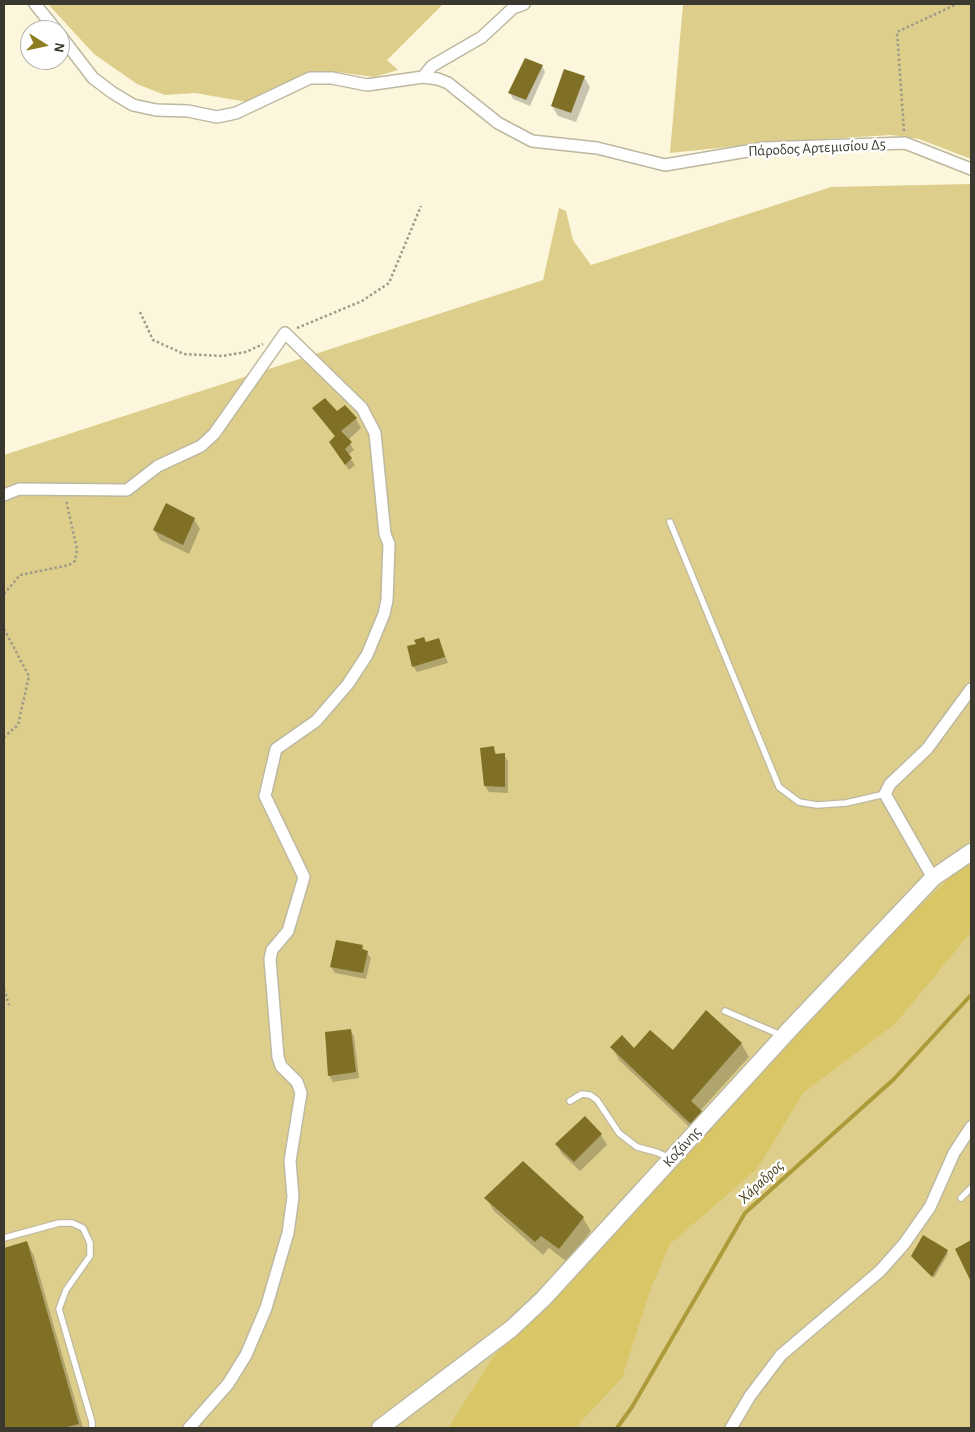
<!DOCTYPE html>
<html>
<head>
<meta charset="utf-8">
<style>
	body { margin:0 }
	#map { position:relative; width:975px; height:1432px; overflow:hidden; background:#fbf6dc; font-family:"Alegreya Sans",sans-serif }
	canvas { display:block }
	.frame { position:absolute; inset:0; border:5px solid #3b392f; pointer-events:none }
	.north { position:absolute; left:20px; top:20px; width:50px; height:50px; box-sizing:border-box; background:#fff; border:1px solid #b1b0ac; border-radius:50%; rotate:100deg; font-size:14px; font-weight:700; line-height:20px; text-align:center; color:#3b392f }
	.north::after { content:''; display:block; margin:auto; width:18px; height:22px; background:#8e7d23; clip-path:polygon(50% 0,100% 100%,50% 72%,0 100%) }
</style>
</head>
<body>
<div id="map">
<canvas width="975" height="1432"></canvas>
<div class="frame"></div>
<div class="north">N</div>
</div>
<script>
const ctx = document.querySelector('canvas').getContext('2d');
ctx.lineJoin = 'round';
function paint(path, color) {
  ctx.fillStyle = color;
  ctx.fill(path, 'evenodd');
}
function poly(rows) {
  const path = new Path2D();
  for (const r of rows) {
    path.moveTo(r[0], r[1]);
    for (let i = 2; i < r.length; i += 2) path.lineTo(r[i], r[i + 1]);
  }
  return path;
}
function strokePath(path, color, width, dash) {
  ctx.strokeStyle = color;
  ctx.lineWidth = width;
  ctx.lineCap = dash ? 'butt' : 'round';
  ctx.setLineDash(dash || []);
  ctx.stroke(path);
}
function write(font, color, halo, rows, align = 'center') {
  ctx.font = font + ' "Alegreya Sans",sans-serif';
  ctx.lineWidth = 5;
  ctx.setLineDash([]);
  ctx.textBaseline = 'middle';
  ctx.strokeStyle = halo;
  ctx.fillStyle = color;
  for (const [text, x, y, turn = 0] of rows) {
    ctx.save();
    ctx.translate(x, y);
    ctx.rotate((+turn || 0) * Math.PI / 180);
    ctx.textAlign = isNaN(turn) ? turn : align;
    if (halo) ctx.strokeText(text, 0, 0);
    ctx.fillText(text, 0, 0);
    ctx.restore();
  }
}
paint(poly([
	[48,4,443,4,387,60,398,70,374,77,337,72,301,76,247,102,195,93,165,95,137,84,94,54],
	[683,4,971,4,971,159,919,139,891,135,776,142,670,153],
	[971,184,971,1428,4,1428,4,455,543,280,559,208,566,211,573,240,591,265,831,187]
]), '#ddcf8b');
paint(poly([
	[971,860,971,932,895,1024,803,1093,757,1169,670,1244,651,1288,622,1378,575,1428,448,1428,494,1356,675,1168,788,1041,901,924,961,867]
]), '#d9c667');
paint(poly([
	[542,66,545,72,530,106,513,99,510,93],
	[584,77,590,87,576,122,558,116,552,106],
	[314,409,356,419,361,428,348,440,354,450,348,455,355,465,349,470,334,448,336,438],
	[194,519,200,529,189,554,160,540,154,530],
	[439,639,448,663,417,672,413,666,426,643],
	[493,747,497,755,504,755,508,761,508,793,489,792,485,786],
	[362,947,371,958,366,979,335,973,331,967],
	[350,1030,354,1036,359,1078,333,1082,329,1075],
	[741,1043,749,1057,700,1111,712,1129,702,1139,619,1060,612,1047,673,1052],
	[585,1118,601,1135,607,1145,580,1171,562,1154,556,1144],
	[486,1198,583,1218,591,1231,567,1262,549,1248,543,1255,494,1211],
	[27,1242,34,1256,83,1428,4,1428,4,1249],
	[947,1251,948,1254,934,1278,914,1259]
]), '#0003');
strokePath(poly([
	[617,1428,632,1407,745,1213,894,1079,971,995]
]), '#ad9a39', 4);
paint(poly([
	[525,58,543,65,526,100,508,93],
	[564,69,585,76,571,113,551,106],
	[325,398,337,411,345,405,357,418,341,431,352,442,345,449,352,458,345,465,329,442,335,436,312,408],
	[166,503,195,518,183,545,153,530],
	[424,637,426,642,439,638,445,657,412,667,407,646,416,644,414,640],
	[494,746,495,754,505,753,505,787,484,786,480,748],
	[336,940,363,945,362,949,368,951,363,973,330,967],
	[706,1010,742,1043,691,1101,706,1115,694,1127,610,1047,622,1035,634,1048,650,1030,673,1050],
	[351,1029,356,1072,328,1076,325,1032],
	[585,1116,602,1134,574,1162,555,1144],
	[523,1161,584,1217,559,1249,541,1236,535,1242,484,1198],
	[923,1235,948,1250,932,1277,911,1256],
	[971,1240,971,1282,955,1249],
	[27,1241,79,1424,63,1428,4,1428,4,1248]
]), '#7f7026');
const lane = poly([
	[670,522,779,787,799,802,817,805,846,803,885,794],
	[725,1011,783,1036],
	[570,1101,582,1094,590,1095,597,1100,619,1133,637,1147,656,1152,670,1158],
	[961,1198,971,1188],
	[4,1238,59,1223,72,1223,83,1228,90,1243,90,1256,66,1290,59,1309,92,1422,92,1428]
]);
const street = poly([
	[35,4,56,30],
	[60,35,93,78,113,93,133,105,156,110,188,111,217,117,236,113,310,78,332,78,367,85,423,77,438,79,448,83,498,123,532,141,597,148,665,165,765,148,905,143,971,169],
	[423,77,432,66,482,37,513,8,524,4],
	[4,495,19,489,127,490,158,466,201,446,214,434,285,333,362,408,375,433,385,534,389,544,387,600,384,614,367,655,348,684,316,721,276,749,265,796,304,877,288,931,272,950,270,959,278,1057,281,1066,297,1082,301,1093,290,1161,293,1197,288,1233,266,1308,246,1355,228,1384,189,1428],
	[933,878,885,794,890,784,927,749,971,689],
	[731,1428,750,1396,781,1355,880,1271,904,1244,930,1207,954,1153,971,1127]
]);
const secondary = poly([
	[380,1428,511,1329,543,1299,791,1028,933,878,971,852]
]);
strokePath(lane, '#bdb8a0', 8);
strokePath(street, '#bdb8a0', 14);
strokePath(secondary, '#bdb8a0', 19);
strokePath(poly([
	[904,131,897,32,957,4],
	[140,312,153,340,184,354,222,356,246,352,263,344],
	[297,328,362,301,389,283,421,206],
	[4,594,20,575,69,565,75,561,77,549,66,500],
	[4,629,29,676,18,725,4,737],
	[4,989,9,1005]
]), '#9e9a88', 2.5, [2.5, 2.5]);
strokePath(lane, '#fff', 5.5);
strokePath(street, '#fff', 11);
strokePath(secondary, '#fff', 16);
write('15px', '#3b392f', '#fff', [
	["Πάροδος Αρτεμισίου Δ5",817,148,-3],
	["Κοζάνης",682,1147,-48]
]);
write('italic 16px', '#494119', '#fff', [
	["Χάραδρος",761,1182,-43]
]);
</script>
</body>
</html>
